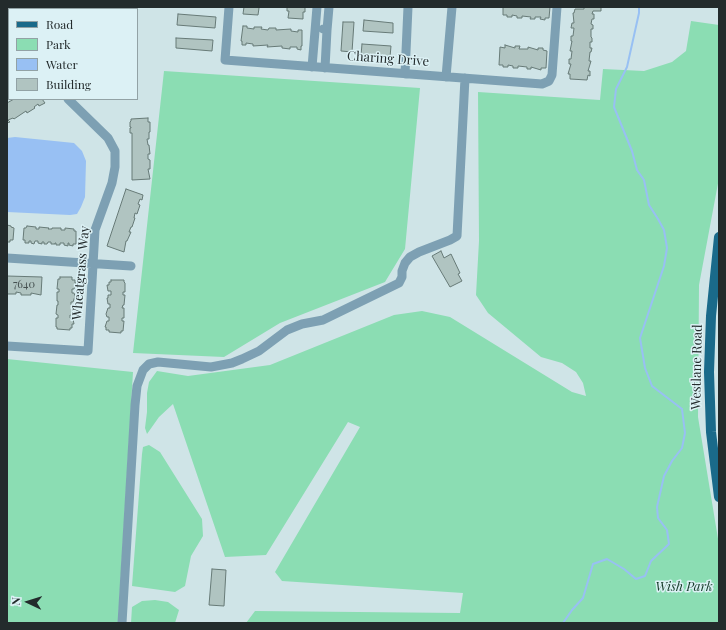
<!DOCTYPE html>
<html>
<head>
<meta charset="utf-8">
<style>
	body { margin:0 }
	#map { position:relative; width:726px; height:630px; overflow:hidden; background:#cfe4e7; font-family:"Playfair Display",serif }
	canvas { display:block }
	.frame { position:absolute; inset:0; border:8px solid #232b2c; pointer-events:none }
	.legend { position:absolute; left:8px; top:8px; width:130px; height:92px; box-sizing:border-box; background:#dcf1f5; border:1px solid #92a2a5; margin:0; padding:5px 7px; list-style:none; font-size:12px; color:#232b2c }
	.legend li { display:flex; align-items:center; gap:8px; height:20px }
	.legend b { width:20px; border:1px solid #92a2a5 }
	.north { position:absolute; left:8px; top:582px; width:40px; height:40px; -webkit-text-stroke:3px #dcf1f5; paint-order:stroke; rotate:274deg; font-size:11px; font-weight:700; line-height:16px; text-align:center; color:#232b2c }
	.north::after { content:''; display:block; margin:auto; width:14px; height:18px; background:#232b2c; clip-path:polygon(50% 0,100% 100%,50% 72%,0 100%) }
</style>
</head>
<body>
<div id="map">
<canvas width="726" height="630"></canvas>
<div class="frame"></div>
<ul class="legend">
<li><b style="height:5px;background:#1a6a8a"></b>Road</li>
<li><b style="height:11px;background:#8bddb3"></b>Park</li>
<li><b style="height:11px;background:#98c0f3"></b>Water</li>
<li><b style="height:11px;background:#b0c4c1"></b>Building</li>
</ul>
<div class="north">N</div>
</div>
<script>
const ctx = document.querySelector('canvas').getContext('2d');
ctx.lineJoin = 'round';
function paint(path, color) {
  ctx.fillStyle = color;
  ctx.fill(path, 'evenodd');
}
function poly(rows) {
  const path = new Path2D();
  for (const r of rows) {
    path.moveTo(r[0], r[1]);
    for (let i = 2; i < r.length; i += 2) path.lineTo(r[i], r[i + 1]);
  }
  return path;
}
function strokePath(path, color, width, dash) {
  ctx.strokeStyle = color;
  ctx.lineWidth = width;
  ctx.lineCap = dash ? 'butt' : 'round';
  ctx.setLineDash(dash || []);
  ctx.stroke(path);
}
function write(font, color, halo, rows, align = 'center') {
  ctx.font = font + ' "Playfair Display",serif';
  ctx.lineWidth = 3;
  ctx.setLineDash([]);
  ctx.textBaseline = 'middle';
  ctx.strokeStyle = halo;
  ctx.fillStyle = color;
  for (const [text, x, y, turn = 0] of rows) {
    ctx.save();
    ctx.translate(x, y);
    ctx.rotate((+turn || 0) * Math.PI / 180);
    ctx.textAlign = isNaN(turn) ? turn : align;
    if (halo) ctx.strokeText(text, 0, 0);
    ctx.fillText(text, 0, 0);
    ctx.restore();
  }
}
paint(poly([
	[691,21,719,25,719,178,699,285,698,417,719,545,719,623,246,623,255,611,460,613,463,593,282,581,275,572,360,427,348,422,266,555,225,557,173,404,159,417,147,434,145,428,147,412,147,393,149,382,157,371,188,376,270,365,394,315,422,311,450,317,572,392,586,396,583,383,576,372,562,363,541,357,488,313,476,295,479,241,478,92,600,100,603,69,644,71,672,62,686,51],
	[164,71,420,88,405,249,385,282,280,323,224,357,133,353],
	[7,359,133,372,118,623,7,623],
	[149,445,160,452,202,519,203,536,191,556,185,586,175,592,132,586,142,454,143,447],
	[155,600,168,602,179,610,175,623,131,623,132,607,142,601]
]), '#8bddb3');
paint(poly([
	[15,137,74,143,82,151,86,161,85,197,81,207,77,214,70,215,7,212,7,138]
]), '#98c0f3');
strokePath(poly([
	[563,623,572,610,583,598,593,564,607,559,624,569,636,579,645,576,651,561,669,544,667,530,658,518,657,507,664,476,672,461,682,448,685,433,682,409,652,386,645,368,640,338,664,266,667,248,664,230,658,219,649,205,644,180,637,170,632,151,614,107,616,89,627,67,639,13,639,7]
]), '#98c0f3', 2);
const building = poly([
	[244,7,260,7,259,8,258,15,243,14,244,7],
	[287,7,304,7,305,8,305,12,303,12,303,19,288,18,289,11,287,11,287,7],
	[503,7,550,7,549,18,545,18,545,20,540,19,541,17,535,17,535,19,530,19,531,17,522,16,522,18,517,18,517,16,512,15,512,17,507,17,507,15,503,15,503,7],
	[584,7,601,7,601,11,593,11,592,14,594,14,594,19,592,19,591,24,593,25,593,29,591,29,591,37,592,38,592,42,590,42,590,48,592,48,591,52,590,52,589,61,591,61,588,71,590,71,590,76,588,75,587,80,570,79,570,74,568,74,571,64,569,64,569,59,571,59,572,51,570,51,572,41,571,41,571,36,573,36,574,28,571,28,572,23,574,23,573,13,574,13,575,9,584,9,584,7],
	[178,14,216,17,215,28,177,25,178,14],
	[364,20,393,23,393,33,363,31,364,20],
	[343,22,354,22,352,52,341,51,343,22],
	[243,26,247,26,247,28,254,29,254,27,262,27,261,29,268,30,269,28,276,28,276,30,291,29,291,31,298,32,298,30,302,30,302,46,301,46,301,50,297,49,297,47,290,47,290,49,282,48,282,46,267,47,268,45,253,46,253,44,246,43,246,45,242,45,242,41,241,41,243,26],
	[176,38,213,40,212,51,176,48,176,38],
	[362,44,391,46,390,57,361,55,362,44],
	[505,45,515,48,515,46,520,46,519,49,528,49,528,47,538,50,538,48,543,48,543,50,547,51,546,68,541,68,541,70,531,67,531,69,527,69,527,67,518,66,518,68,513,68,513,66,508,65,508,67,503,67,503,65,499,65,500,47,505,48,505,45],
	[14,99,42,99,45,103,39,106,38,104,34,107,35,108,27,113,26,111,14,119,13,118,8,120,10,122,7,123,7,103,14,99],
	[148,118,148,122,150,122,150,132,149,132,149,139,147,139,148,145,149,145,150,154,148,154,148,159,150,160,150,169,148,169,150,179,132,180,132,133,130,133,130,128,131,128,131,127,130,127,130,122,131,121,131,119,148,118],
	[126,189,143,195,142,200,140,199,138,204,140,205,137,214,135,213,134,218,135,218,132,227,131,227,129,232,131,232,127,241,126,241,124,252,107,246,126,189],
	[7,225,11,226,11,227,14,228,13,240,10,240,10,242,7,242,7,225],
	[27,226,36,227,36,229,39,229,39,227,49,228,48,229,52,229,52,228,61,228,61,230,65,230,65,228,74,229,74,231,76,231,76,244,73,244,73,246,69,245,69,243,68,243,68,246,64,245,64,243,60,243,60,245,56,245,56,243,55,243,55,244,51,244,51,242,48,242,47,244,44,244,44,242,42,242,42,244,38,243,38,241,35,241,34,244,31,243,31,241,29,241,29,243,25,243,25,240,23,240,24,228,26,228,27,226],
	[441,251,444,258,451,254,460,273,458,274,462,281,450,287,432,256,441,251],
	[7,276,42,277,41,295,31,293,31,295,21,295,21,293,16,292,16,294,7,294,7,276],
	[60,277,72,277,72,280,75,280,75,283,76,283,74,289,72,289,72,293,74,293,75,296,73,302,71,302,71,305,73,306,73,309,74,309,73,315,70,315,70,318,73,319,74,324,72,324,72,328,70,328,70,330,57,329,57,327,56,327,56,318,58,318,58,315,56,314,57,305,58,305,58,301,57,301,57,292,59,292,59,289,57,289,58,279,60,279,60,277],
	[111,280,124,280,124,282,125,283,125,292,123,292,123,295,125,295,124,305,123,305,122,308,124,308,124,318,122,318,122,321,124,321,123,331,121,331,121,333,109,332,109,330,106,330,106,327,105,327,107,321,109,321,109,317,107,317,106,314,108,308,110,308,110,304,108,304,107,298,108,298,108,295,111,295,111,291,108,291,107,285,109,285,109,282,111,282,111,280],
	[212,569,226,570,224,606,209,605,212,569]
]);
paint(building, '#b0c4c1');
strokePath(building, '#677a77', 1);
strokePath(poly([
	[40,7,41,9],
	[229,7,225,60,542,84,549,81,552,75,557,7],
	[323,29,327,30,329,7],
	[312,67,317,7],
	[325,68,327,30],
	[405,74,408,7],
	[446,77,452,7],
	[7,85,9,84],
	[7,258,131,266],
	[7,346,88,351,95,230,112,183,115,167,115,151,108,138,68,99],
	[122,623,135,405,137,386,143,370,149,364,158,362,211,367,232,363,242,359,259,351,287,330,302,324,323,320,399,283,402,277,402,271,405,263,410,257,419,252,450,240,457,236,465,78]
]), '#7da0b3', 9);
strokePath(poly([
	[719,237,711,316,709,372,711,432,719,497]
]), '#1a6a8a', 10);
write('11px', '#465151', null, [
	["7640",24,285]
]);
write('13px', '#232b2c', '#dcf1f5', [
	["Charing Drive",388,59,4],
	["Wheatgrass Way",81,273,-85],
	["Westlane Road",697,367,-89]
]);
write('italic 13px', '#163c2a', '#dcf1f5', [
	["Wish Park",684,587]
]);
</script>
</body>
</html>
